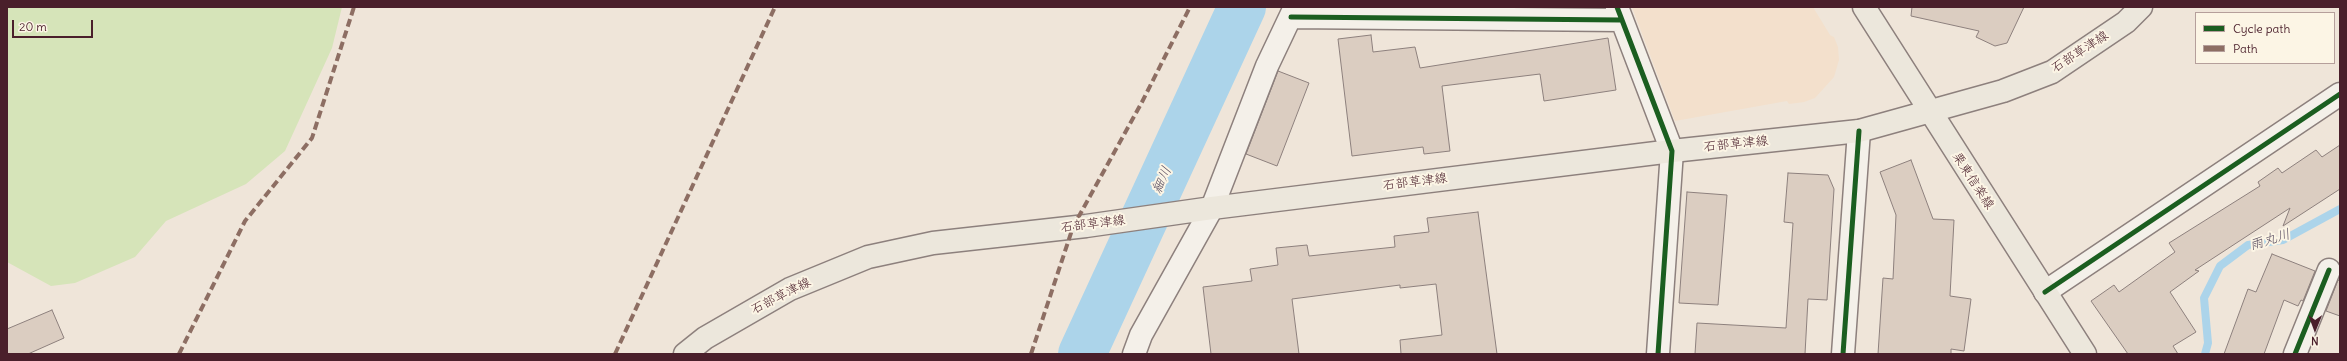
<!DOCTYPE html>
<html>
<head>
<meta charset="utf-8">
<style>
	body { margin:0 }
	#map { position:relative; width:2347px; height:361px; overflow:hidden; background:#efe5d9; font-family:Delius,sans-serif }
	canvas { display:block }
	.frame { position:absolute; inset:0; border:8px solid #4a1f2b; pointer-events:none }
	.legend { position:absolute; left:2195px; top:12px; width:140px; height:52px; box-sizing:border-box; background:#fcf5e5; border:1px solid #b59f9b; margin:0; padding:5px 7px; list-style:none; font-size:12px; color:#4a1f2b }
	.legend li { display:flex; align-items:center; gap:8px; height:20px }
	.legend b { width:20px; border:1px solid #b59f9b }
	.north { position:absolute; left:2295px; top:309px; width:40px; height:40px; -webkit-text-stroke:3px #fcf5e5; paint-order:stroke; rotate:181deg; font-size:11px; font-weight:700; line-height:16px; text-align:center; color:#4a1f2b }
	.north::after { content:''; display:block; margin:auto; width:14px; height:18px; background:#4a1f2b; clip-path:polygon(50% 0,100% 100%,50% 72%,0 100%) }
	.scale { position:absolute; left:12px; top:20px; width:81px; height:18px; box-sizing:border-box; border:2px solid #4a1f2b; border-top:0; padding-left:5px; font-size:12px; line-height:14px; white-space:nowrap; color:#4a1f2b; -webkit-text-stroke:3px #fcf5e5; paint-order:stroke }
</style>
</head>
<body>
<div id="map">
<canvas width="2347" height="361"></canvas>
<div class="frame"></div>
<ul class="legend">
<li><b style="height:5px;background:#1b5e20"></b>Cycle path</li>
<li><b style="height:5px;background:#8d6e63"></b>Path</li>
</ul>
<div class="north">N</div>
<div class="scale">20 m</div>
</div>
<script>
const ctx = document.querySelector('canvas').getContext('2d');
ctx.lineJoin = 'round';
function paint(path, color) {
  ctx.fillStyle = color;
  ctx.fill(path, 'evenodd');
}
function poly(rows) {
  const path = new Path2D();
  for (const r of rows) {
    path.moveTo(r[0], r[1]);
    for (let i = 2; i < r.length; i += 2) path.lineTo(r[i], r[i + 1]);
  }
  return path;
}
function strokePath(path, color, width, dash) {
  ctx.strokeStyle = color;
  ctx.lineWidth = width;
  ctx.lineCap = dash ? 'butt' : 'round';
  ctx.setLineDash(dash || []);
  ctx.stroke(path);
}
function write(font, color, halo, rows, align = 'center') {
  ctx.font = font + ' Delius,"Klee One",sans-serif';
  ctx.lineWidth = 4;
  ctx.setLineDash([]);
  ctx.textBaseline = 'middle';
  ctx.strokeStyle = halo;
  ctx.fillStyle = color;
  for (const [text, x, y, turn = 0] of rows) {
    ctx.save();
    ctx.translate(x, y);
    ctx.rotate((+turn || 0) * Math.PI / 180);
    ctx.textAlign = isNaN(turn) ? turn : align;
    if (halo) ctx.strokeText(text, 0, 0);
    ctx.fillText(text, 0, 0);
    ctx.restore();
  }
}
paint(poly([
	[1632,7,1813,7,1830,35,1834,37,1838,47,1839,60,1834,77,1815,98,1804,102,1789,104,1787,101,1675,121]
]), '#f3e0cc');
paint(poly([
	[7,7,342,7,332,48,285,151,246,184,166,221,135,257,75,283,51,286,7,262]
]), '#d6e4b9');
strokePath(poly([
	[2205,354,2208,343,2204,298,2220,266,2248,245,2283,240,2340,209]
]), '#acd4ea', 8);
strokePath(poly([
	[1082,354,1242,7]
]), '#acd4ea', 48);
const building = poly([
	[1912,7,2024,7,2007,43,1995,46,1976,37,1979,31,1911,16,1912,7],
	[1371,35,1373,52,1415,47,1420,68,1608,38,1616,90,1544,101,1540,74,1442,86,1450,151,1424,154,1423,147,1352,156,1338,39,1371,35],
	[1278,71,1309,83,1277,166,1246,154,1278,71],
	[2340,145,2340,189,2283,226,2290,208,2195,270,2199,271,2170,292,2196,332,2173,346,2178,354,2128,354,2091,301,2114,285,2119,292,2175,252,2169,243,2260,186,2258,182,2278,168,2282,173,2316,150,2322,157,2340,145],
	[1911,160,1933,219,1954,220,1950,296,1971,299,1964,351,1951,349,1951,354,1878,354,1883,278,1893,279,1896,215,1880,172,1911,160],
	[1788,173,1828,175,1834,189,1827,300,1808,299,1805,354,1695,354,1697,323,1786,328,1793,223,1784,222,1788,173],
	[1687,192,1727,195,1718,305,1679,303,1687,192],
	[1478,212,1497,354,1401,354,1400,340,1442,335,1436,284,1400,288,1400,285,1292,299,1299,354,1211,354,1203,287,1252,281,1250,269,1278,265,1276,248,1307,245,1309,256,1395,247,1394,236,1429,232,1427,218,1478,212],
	[2272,254,2315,271,2303,301,2301,300,2298,306,2284,300,2264,354,2224,354,2248,289,2256,292,2272,254],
	[2338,280,2340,281,2340,316,2326,311,2338,280],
	[52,310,64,338,28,354,7,354,7,329,52,310]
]);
paint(building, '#dbcdc1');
strokePath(building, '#8d807d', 1);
const minor = poly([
	[1617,7,1672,151,1658,354],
	[1291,17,1621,20],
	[2045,292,2340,94],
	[1134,354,1141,335,1212,208,1267,66,1295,7],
	[1843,354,1859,131],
	[2295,354,2329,270]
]);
const major = poly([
	[1864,7,2085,354],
	[685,354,705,338,790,289,868,257,933,243,1086,226,1212,208,1672,151,1859,131,2003,91,2052,72,2126,22,2141,7]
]);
strokePath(minor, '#8d807d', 25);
strokePath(major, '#8d807d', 25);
strokePath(minor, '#f4f0e9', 22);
strokePath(major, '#ece7dc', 22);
strokePath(poly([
	[179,354,245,221,312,138,354,7],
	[615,354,775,7],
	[1031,354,1073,227,1142,102,1190,7]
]), '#8d6e63', 4, [8, 4]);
strokePath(poly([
	[1617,7,1672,151,1658,354],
	[1291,17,1621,20],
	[2045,292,2340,94],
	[1843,354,1859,131],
	[2295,354,2329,270]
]), '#1b5e20', 5);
write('13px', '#4a1f2b', '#fcf5e5', [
	["石部草津線",2080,52,-33],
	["石部草津線",1736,144,-6],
	["栗東信楽線",1973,181,57],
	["石部草津線",1415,182,-7],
	["石部草津線",1093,224,-7],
	["石部草津線",781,296,-27]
]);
write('italic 14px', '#5f5366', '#fcf5e5', [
	["細川",1162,180,-65],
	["雨丸川",2270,240,-17]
]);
</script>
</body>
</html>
